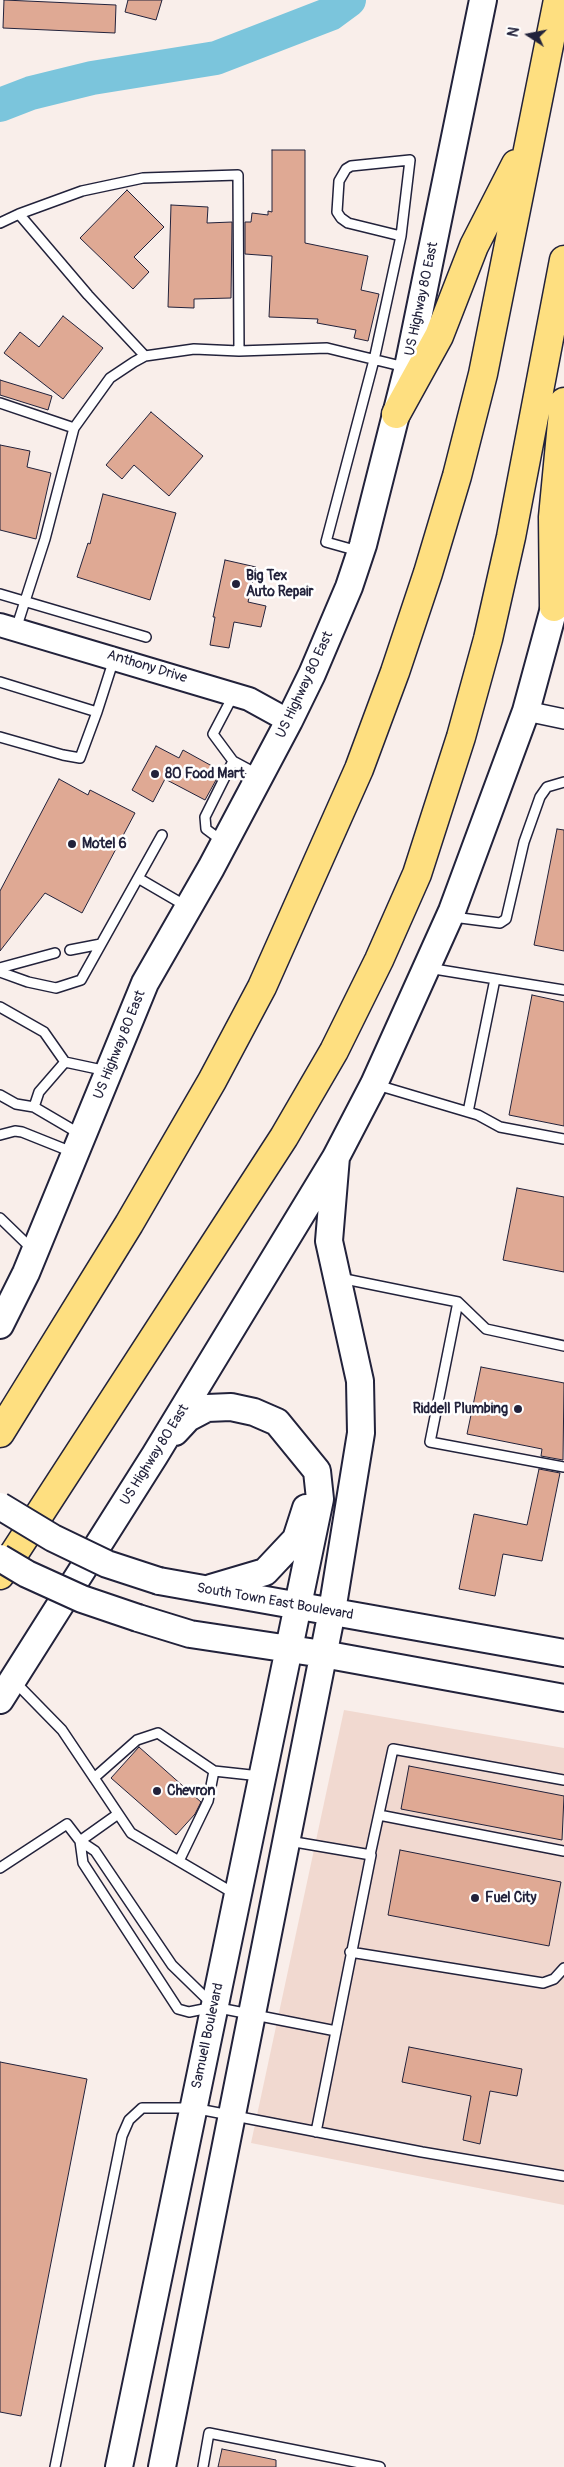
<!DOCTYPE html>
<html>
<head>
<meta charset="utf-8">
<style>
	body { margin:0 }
	#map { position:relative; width:564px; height:2467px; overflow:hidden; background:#f9eeea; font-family:Pangolin,sans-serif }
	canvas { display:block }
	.north { position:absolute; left:504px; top:10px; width:50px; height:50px; -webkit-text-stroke:4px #fff; paint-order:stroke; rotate:281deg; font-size:14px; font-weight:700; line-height:20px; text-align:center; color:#22223b }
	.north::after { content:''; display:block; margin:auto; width:18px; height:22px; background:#22223b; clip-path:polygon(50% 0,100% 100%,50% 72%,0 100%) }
</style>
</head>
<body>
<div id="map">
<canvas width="564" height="2467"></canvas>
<div class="north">N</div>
</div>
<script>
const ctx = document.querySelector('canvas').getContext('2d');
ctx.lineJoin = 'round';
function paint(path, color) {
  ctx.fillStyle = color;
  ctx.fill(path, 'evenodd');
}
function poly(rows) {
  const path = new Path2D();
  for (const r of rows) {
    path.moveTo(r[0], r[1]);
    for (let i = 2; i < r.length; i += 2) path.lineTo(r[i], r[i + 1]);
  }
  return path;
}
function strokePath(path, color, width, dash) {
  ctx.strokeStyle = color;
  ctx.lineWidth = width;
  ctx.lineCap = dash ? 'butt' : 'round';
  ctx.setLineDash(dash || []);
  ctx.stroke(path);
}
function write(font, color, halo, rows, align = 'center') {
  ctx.font = font + ' Pangolin,sans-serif';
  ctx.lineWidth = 5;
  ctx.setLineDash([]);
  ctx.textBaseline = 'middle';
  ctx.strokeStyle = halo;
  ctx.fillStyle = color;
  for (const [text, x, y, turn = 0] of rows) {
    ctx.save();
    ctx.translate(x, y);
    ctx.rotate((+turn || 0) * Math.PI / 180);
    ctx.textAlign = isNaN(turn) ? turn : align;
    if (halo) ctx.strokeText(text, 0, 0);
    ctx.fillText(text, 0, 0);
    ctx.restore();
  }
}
paint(poly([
	[344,1710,564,1748,564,2205,251,2143]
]), '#f1d9d0');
strokePath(poly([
	[0,105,31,93,92,78,216,58,330,14,349,0]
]), '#7bc5dc', 34);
const building = poly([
	[4,0,116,5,115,33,3,28,4,0],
	[128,0,162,0,156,20,125,12,128,0],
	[272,150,305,150,305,243,368,256,361,290,379,294,368,341,354,338,356,330,317,323,318,319,269,317,272,256,245,254,245,222,251,222,252,213,268,215,268,211,272,212,272,150],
	[127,190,164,227,134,257,149,272,133,289,80,238,127,190],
	[171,205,208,207,207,223,232,222,231,298,194,299,194,308,168,307,171,205],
	[63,316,103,348,63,399,4,353,20,332,39,347,63,316],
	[0,380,52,396,48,410,0,395,0,380],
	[151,412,203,456,169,496,134,465,122,479,106,465,151,412],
	[0,445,30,451,27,467,51,473,36,539,0,530,0,445],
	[103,494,176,513,150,600,77,577,88,543,90,544,103,494],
	[225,560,256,567,248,602,266,606,261,627,234,622,229,648,210,645,215,617,213,617,225,560],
	[156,746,179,758,183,750,221,771,205,800,165,779,153,802,132,790,156,746],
	[59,779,88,795,90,790,135,813,82,913,45,893,0,951,0,891,59,779],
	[557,829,564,830,564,951,534,945,557,829],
	[532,995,564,1002,564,1126,509,1115,532,995],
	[517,1188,564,1197,564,1272,503,1260,517,1188],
	[481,1367,564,1383,563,1460,541,1456,542,1449,467,1434,481,1367],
	[539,1469,560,1473,542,1561,503,1554,495,1596,459,1589,474,1514,527,1525,539,1469],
	[139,1747,201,1802,195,1814,176,1835,111,1778,139,1747],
	[409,1766,564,1796,562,1840,401,1809,409,1766],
	[400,1850,561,1882,549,1946,388,1915,400,1850],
	[409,2047,522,2069,517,2096,490,2091,480,2144,463,2140,471,2096,402,2082,409,2047],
	[0,2062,87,2079,21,2416,0,2412,0,2062],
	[222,2449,276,2460,276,2467,218,2467,222,2449]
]);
paint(building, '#dfa994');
strokePath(building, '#22223b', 1);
const service = poly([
	[19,214,88,295,145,356],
	[0,223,19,214,82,191,143,178,238,175,239,351],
	[0,403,74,428],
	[358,551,326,542,374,360,401,236,410,160,351,166,346,169,339,181,337,212,341,218,348,223,401,236],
	[0,594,146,637],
	[16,629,45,539,74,428,110,378,134,362,145,356,194,349,239,351,327,348,405,367],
	[0,682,97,712,114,659],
	[0,737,63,755,80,758,97,712],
	[233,761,213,734,234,694],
	[222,841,206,829,205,817,233,761,259,775],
	[138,878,162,835],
	[453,917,500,923,506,919,524,842,540,797,547,787,564,782],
	[70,950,101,944],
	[0,968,55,953],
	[428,968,564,990],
	[0,972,28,982,56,988,81,980,138,878,186,906],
	[0,1007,44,1032,65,1062,107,1071],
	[377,1085,478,1115,500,1127,564,1139],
	[0,1095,16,1104,34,1107,80,1134],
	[34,1107,39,1092,65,1062],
	[468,1112,495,979],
	[0,1135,15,1131,22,1132,72,1152],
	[0,1218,33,1250],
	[340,1278,458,1302,486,1329,564,1346],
	[458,1302,430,1442,564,1467],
	[15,1682,62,1730,131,1833,235,1894],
	[94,1778,137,1740,158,1733,214,1771,260,1776],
	[379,1815,564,1851],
	[80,1841,83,1863,178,2009,189,2012,214,2007,336,2031],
	[80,1841,118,1814],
	[289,1841,371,1855,316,2132],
	[370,1855,393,1749,564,1780],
	[179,1861,208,1801,214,1771],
	[0,1868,67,1824,80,1841,95,1851,172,1965,211,2003],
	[350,1952,543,1983,554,1979,564,1968],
	[55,2467,122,2136,129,2120,142,2108,193,2108,422,2152,564,2176],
	[203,2467,209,2433,380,2467]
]);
const minor = poly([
	[526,711,564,719]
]);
const tertiary = poly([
	[0,625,249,699,289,721]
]);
const secondary = poly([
	[0,1325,26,1273,145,983,211,868,289,721,312,674,349,587,363,545,408,367,483,0],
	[159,1581,564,1653],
	[211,1588,265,1572,296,1539,306,1508],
	[138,1618,190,1634,323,1654,564,1698],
	[0,1700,155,1455,336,1157,374,1084,452,911,526,711,560,586],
	[119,2467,320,1499,317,1471,277,1422,254,1412,231,1407,207,1408,188,1418,175,1432],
	[162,2467,332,1611,361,1433,360,1381,329,1241,336,1157]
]);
const motorway = poly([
	[396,414,439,336,474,246,516,164],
	[554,607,553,517,564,402],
	[0,1433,129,1224,212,1081,262,987,359,769,395,672,428,573,457,476,483,374,558,0],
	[0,1575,284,1137,334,1051,379,960,417,874,461,737,488,639,511,537,564,260]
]);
strokePath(service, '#22223b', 12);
strokePath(minor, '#22223b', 22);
strokePath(tertiary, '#22223b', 26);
strokePath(secondary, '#22223b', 30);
strokePath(motorway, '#22223b', 31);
strokePath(service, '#fff', 9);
strokePath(minor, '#fff', 19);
strokePath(tertiary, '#fff', 22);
strokePath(secondary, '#fff', 26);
strokePath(motorway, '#fedf80', 28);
const secondaryBridge = poly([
	[0,1506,53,1538,107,1564,159,1581],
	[0,1558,27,1574,82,1599,138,1618]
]);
strokePath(secondaryBridge, '#22223b', 30, []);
strokePath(secondaryBridge, '#fff', 26);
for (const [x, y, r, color] of [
	[236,584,5,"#22223b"],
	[155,774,5,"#22223b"],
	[72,844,5,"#22223b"],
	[518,1409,5,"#22223b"],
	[157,1791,5,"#22223b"],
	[475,1898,5,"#22223b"]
]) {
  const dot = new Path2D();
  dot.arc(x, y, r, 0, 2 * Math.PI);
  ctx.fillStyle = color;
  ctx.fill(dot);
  strokePath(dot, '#fff', 2);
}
write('14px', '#22223b', '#fff', [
	["US Highway 80 East",422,299,-78],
	["Anthony Drive",147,667,17],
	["US Highway 80 East",305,685,-65],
	["US Highway 80 East",120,1045,-68],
	["US Highway 80 East",155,1455,-58],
	["South Town East Boulevard",275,1602,10],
	["Samuell Boulevard",208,2036,-78]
]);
write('bold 14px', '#22223b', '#fff', [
	["Big Tex",246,576],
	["Auto Repair",246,592],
	["80 Food Mart",165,774],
	["Motel 6",82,844],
	["Riddell Plumbing",508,1409,"right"],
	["Chevron",167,1791],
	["Fuel City",485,1898]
], 'left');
</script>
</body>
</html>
